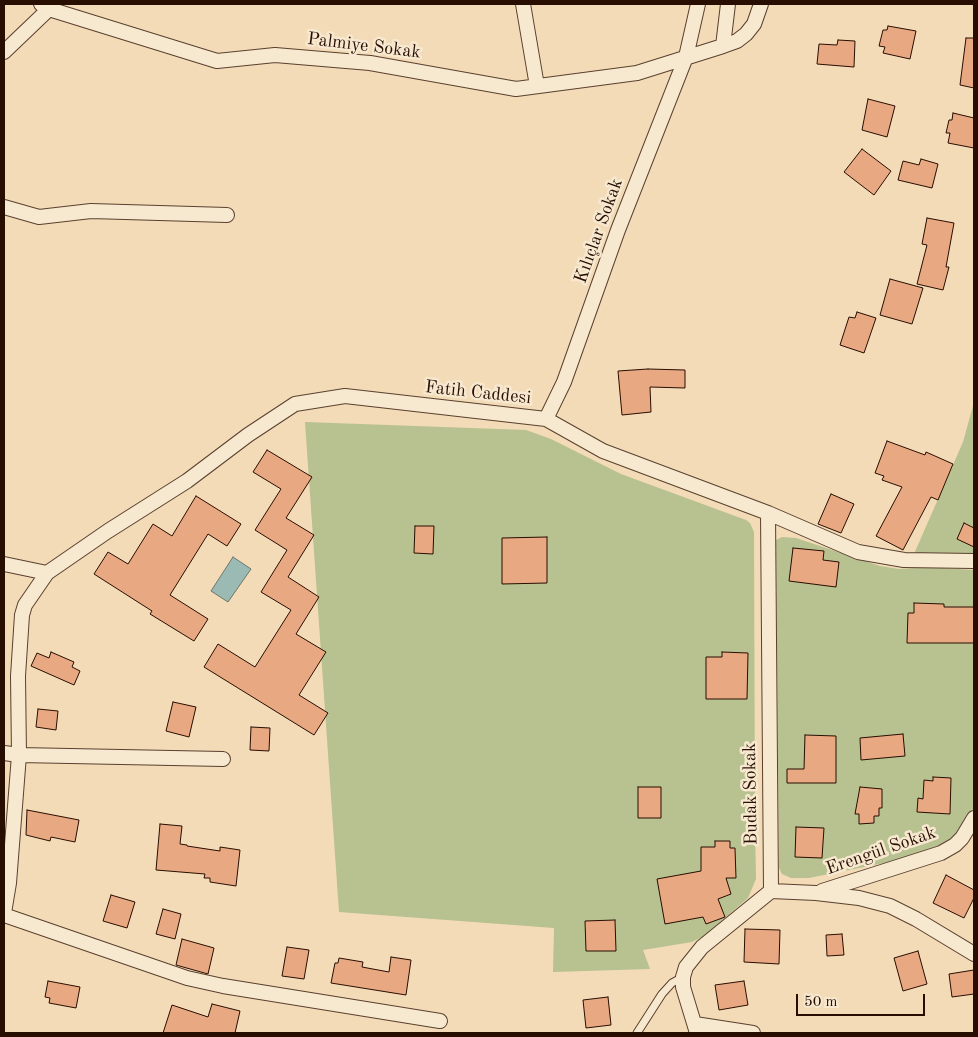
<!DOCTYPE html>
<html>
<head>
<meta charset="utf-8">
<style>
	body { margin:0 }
	#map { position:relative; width:978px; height:1037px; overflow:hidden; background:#f2dbb6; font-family:"Old Standard TT",serif }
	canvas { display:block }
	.frame { position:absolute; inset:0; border:5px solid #280d01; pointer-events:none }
	.scale { position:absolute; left:796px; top:994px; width:129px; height:22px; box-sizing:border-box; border:2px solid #280d01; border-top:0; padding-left:6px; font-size:15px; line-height:18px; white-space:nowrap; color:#280d01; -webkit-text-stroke:4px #f7e8d0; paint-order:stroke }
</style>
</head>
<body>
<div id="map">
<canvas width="978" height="1037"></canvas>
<div class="frame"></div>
<div class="scale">50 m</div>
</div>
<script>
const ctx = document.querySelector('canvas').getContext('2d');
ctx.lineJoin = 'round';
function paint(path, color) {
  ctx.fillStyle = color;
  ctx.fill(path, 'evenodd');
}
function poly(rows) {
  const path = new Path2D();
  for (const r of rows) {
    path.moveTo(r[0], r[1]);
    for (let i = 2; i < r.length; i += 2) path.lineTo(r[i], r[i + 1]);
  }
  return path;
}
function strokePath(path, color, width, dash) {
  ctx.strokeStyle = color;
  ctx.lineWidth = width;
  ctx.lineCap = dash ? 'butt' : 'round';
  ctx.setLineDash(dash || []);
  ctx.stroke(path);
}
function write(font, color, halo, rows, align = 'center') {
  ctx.font = font + ' "Old Standard TT",serif';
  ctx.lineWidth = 5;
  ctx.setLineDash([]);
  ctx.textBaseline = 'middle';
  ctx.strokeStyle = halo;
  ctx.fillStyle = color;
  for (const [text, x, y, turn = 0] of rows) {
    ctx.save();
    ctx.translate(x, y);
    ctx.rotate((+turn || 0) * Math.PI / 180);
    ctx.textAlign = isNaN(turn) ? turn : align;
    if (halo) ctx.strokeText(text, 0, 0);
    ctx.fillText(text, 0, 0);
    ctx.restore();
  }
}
paint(poly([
	[974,402,974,553,914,554,963,442],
	[305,422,526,430,551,439,621,474,746,520,750,523,754,532,755,828,756,879,748,898,704,936,692,942,643,950,650,969,553,972,554,928,339,912],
	[782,537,796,538,880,566,899,569,928,567,974,570,974,807,961,831,945,844,904,859,809,878,791,878,782,874,779,868,776,540]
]), '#b8c190');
const water = poly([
	[233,557,251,569,228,602,211,591,233,557]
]);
paint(water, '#9cbab4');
strokePath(water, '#6e756c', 1);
const building = poly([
	[888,26,916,31,910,59,883,53,885,47,879,46,883,30,887,30,888,26],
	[966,38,974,38,974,88,960,85,966,38],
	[838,40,855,41,854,67,817,64,819,44,837,45,838,40],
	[868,99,895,106,887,137,862,130,868,99],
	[953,113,974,118,974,148,948,143,950,133,946,133,949,120,952,120,953,113],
	[862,149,891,171,874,195,844,172,862,149],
	[921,159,938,164,932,188,898,180,903,161,919,165,921,159],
	[927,218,954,223,946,267,949,267,943,290,917,284,927,245,922,244,927,218],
	[890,279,923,288,912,324,880,315,890,279],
	[857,312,876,318,864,353,840,345,849,317,855,318,857,312],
	[648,369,685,370,685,388,650,387,651,412,622,415,618,371,648,369],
	[887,441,925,455,926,452,953,464,938,500,931,497,903,550,876,536,902,487,882,480,884,476,875,473,887,441],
	[267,450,312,477,286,518,314,535,288,577,319,597,296,634,326,652,299,695,328,713,314,735,204,667,218,644,255,667,291,610,261,592,287,550,255,530,281,489,253,472,267,450],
	[831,494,854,504,841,533,818,524,831,494],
	[196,496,241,524,227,546,208,534,170,595,208,619,194,641,150,614,152,611,94,574,108,552,128,564,153,524,172,536,196,496],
	[964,523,974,528,974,547,957,539,964,523],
	[415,526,434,526,433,554,414,553,415,526],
	[547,537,547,583,502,584,502,538,547,537],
	[793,548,824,551,823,560,839,562,836,587,789,581,793,548],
	[914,603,944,604,944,607,974,607,974,643,907,643,908,613,914,613,914,603],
	[51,652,74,662,72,667,80,671,74,685,31,666,37,653,49,658,51,652],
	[722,652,748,653,747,699,706,699,706,657,722,657,722,652],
	[173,702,196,707,189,737,166,731,173,702],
	[38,709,58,711,56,730,36,727,38,709],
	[251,727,270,728,269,751,250,750,251,727],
	[903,734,905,756,861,760,860,738,903,734],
	[805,735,836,736,836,783,787,783,787,769,804,769,805,735],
	[933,777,951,778,950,814,917,812,918,798,923,799,924,780,933,781,933,777],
	[638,787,661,787,661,818,638,818,638,787],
	[860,787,882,789,882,808,879,808,879,816,874,816,874,823,859,824,859,814,855,814,860,787],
	[27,810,79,820,75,842,51,837,50,841,26,835,27,810],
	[160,824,182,826,180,844,187,845,187,846,220,851,220,847,240,850,236,886,210,882,210,878,204,878,205,874,156,870,160,824],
	[796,827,824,828,822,858,795,857,796,827],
	[715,841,730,841,730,848,735,848,736,878,726,878,731,894,718,899,725,917,706,924,703,917,665,924,657,879,701,871,701,847,715,847,715,841],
	[946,875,974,890,974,898,964,918,933,903,946,875],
	[111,895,135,902,127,928,103,921,111,895],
	[163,909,181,914,175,939,156,934,163,909],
	[615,920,616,951,586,951,585,921,615,920],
	[745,929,780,930,779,964,744,962,745,929],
	[842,934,844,955,827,956,826,935,842,934],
	[182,939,214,948,208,974,176,965,182,939],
	[287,947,309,950,304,979,282,976,287,947],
	[918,951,927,984,903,991,894,958,918,951],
	[391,957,411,960,406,995,331,983,335,963,338,963,339,958,363,962,362,967,389,972,391,957],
	[974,970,974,994,952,997,949,974,974,970],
	[48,981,80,987,76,1008,49,1003,50,998,45,997,48,981],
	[744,981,748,1005,719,1010,715,985,744,981],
	[608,997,611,1025,586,1028,583,1000,608,997],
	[212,1004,240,1011,235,1033,163,1033,172,1005,208,1017,212,1004]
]);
paint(building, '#e8a881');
strokePath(building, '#280d01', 1);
const service = poly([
	[637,1033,662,994,672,983,683,977]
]);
const minor = poly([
	[41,4,49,9,217,61,275,55,370,63,516,89,637,73,723,46,737,41,746,34,754,24,761,4],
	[523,4,537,86],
	[723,46,728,4],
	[4,52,49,9],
	[4,207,39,217,91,211,227,215],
	[546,419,564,382,618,230,686,57,698,4],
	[4,564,47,573,108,531,187,481,248,435,295,404,345,396,546,419,603,451,768,513,858,552,904,560,974,561],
	[4,753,19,755,223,759],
	[771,891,816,893,859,898,890,906,916,919,974,954],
	[822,891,941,853,955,845,962,838,974,818],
	[4,913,9,883,19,755,18,676,22,615,25,605,47,573],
	[4,915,187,978,223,986,440,1021],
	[695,1024,753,1033],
	[697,1033,683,987,683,977,686,967,702,947,771,891,768,513]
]);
strokePath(service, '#5a402e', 9);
strokePath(minor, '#5a402e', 16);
strokePath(service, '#f7e8d0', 7);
strokePath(minor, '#f7e8d0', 14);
write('18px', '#280d01', '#f7e8d0', [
	["Palmiye Sokak",364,46,7],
	["Kılıçlar Sokak",599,231,-70],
	["Fatih Caddesi",478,393,6],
	["Budak Sokak",751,794,-91],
	["Erengül Sokak",881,851,-19]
]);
</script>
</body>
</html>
